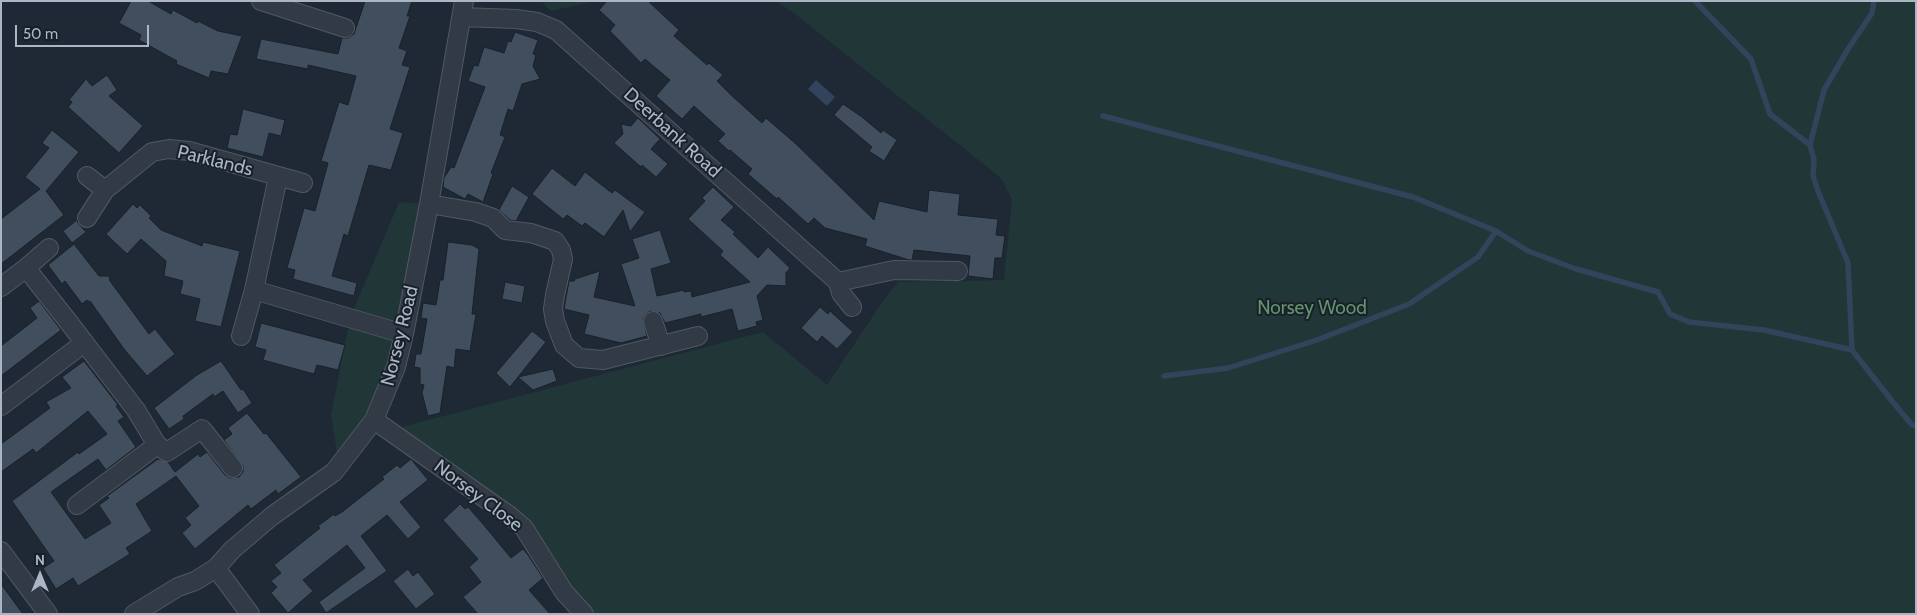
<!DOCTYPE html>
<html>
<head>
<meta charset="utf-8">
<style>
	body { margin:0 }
	#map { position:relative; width:1917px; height:615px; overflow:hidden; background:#1e2935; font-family:Cabin,sans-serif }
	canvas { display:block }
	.frame { position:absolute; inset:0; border:2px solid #abb5c3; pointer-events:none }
	.north { position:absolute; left:15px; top:550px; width:50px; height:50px; -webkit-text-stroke:4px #18202a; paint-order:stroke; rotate:0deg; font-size:14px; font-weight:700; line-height:20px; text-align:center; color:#abb5c3 }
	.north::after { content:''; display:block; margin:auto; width:18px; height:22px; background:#abb5c3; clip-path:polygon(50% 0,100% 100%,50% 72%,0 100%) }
	.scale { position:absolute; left:15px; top:25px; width:134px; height:22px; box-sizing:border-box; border:2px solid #abb5c3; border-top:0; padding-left:6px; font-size:15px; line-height:18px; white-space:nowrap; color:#abb5c3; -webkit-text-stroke:4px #18202a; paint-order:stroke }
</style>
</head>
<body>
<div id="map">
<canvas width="1917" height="615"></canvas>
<div class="frame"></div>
<div class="north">N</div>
<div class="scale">50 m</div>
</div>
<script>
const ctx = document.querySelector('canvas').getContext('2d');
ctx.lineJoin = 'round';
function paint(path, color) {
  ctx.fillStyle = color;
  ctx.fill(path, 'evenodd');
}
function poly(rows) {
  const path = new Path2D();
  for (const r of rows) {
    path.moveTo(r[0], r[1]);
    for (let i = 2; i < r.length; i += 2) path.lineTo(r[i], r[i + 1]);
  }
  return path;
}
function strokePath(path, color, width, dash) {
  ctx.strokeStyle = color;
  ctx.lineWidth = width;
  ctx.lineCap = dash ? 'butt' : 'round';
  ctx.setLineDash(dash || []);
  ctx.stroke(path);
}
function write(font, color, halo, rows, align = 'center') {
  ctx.font = font + ' Cabin,sans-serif';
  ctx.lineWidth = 4;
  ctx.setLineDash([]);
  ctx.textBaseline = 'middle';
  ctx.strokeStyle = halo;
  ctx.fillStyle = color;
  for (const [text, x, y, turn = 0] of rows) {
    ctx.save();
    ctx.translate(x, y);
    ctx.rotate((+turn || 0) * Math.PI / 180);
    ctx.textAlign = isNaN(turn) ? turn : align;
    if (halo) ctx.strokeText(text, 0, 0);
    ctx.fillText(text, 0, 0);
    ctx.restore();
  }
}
paint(poly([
	[546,1,596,1,551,11,543,4],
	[776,1,1916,1,1916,614,591,614,510,508,462,471,410,435,402,427,763,332,827,385,883,301,898,282,1004,280,1012,200,1001,178,795,14],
	[399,202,429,204,396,368,339,466,331,415,350,318]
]), '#213637');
paint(poly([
	[816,80,835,97,827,106,808,89]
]), '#31445c');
strokePath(poly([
	[1695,1,1751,59,1770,114,1810,145],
	[1874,1,1872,13,1848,49,1824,90,1810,145,1814,160,1813,176,1818,191,1848,263,1852,350,1892,401,1912,425,1916,426],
	[1103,116,1413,197,1496,231,1528,251,1576,269,1658,292,1670,314,1689,322,1764,330,1852,350],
	[1164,376,1228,368,1317,340,1409,304,1478,257,1496,231]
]), '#31445c', 5.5);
const building = poly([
	[131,1,148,1,171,14,173,10,197,23,198,21,218,31,242,36,228,74,211,71,209,78,176,64,177,61,139,40,141,35,119,23,131,1],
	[365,1,412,1,407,16,410,16,399,48,407,51,402,65,410,67,390,129,403,133,391,170,369,165,348,236,344,234,332,276,357,283,354,296,293,279,295,270,287,268,304,208,315,211,328,163,321,161,339,102,348,105,356,76,308,65,308,69,256,59,261,39,338,54,342,38,348,38,354,34,365,1],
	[607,1,648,1,679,30,674,36,707,65,709,63,723,75,717,81,732,96,762,123,766,118,796,144,874,220,879,201,927,212,929,190,960,194,958,215,998,219,996,235,1005,236,1002,258,995,258,993,279,968,276,970,256,914,250,912,260,909,260,865,246,867,239,825,228,814,218,808,224,778,197,777,199,748,174,752,169,730,150,729,151,718,141,725,134,694,106,682,119,656,96,670,80,645,59,641,63,610,31,615,25,599,10,607,1],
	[515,32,538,40,533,54,536,55,533,66,540,79,522,84,513,111,508,109,500,135,505,137,491,173,493,174,483,202,468,194,465,199,443,187,444,178,451,167,454,168,485,87,468,81,474,65,478,66,484,47,504,53,508,41,511,42,515,32],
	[107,75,117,90,109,96,143,126,119,153,68,107,72,102,69,100,86,79,92,86,107,75],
	[843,104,862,117,881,133,883,130,897,140,884,161,869,151,872,147,834,115,843,104],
	[243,109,285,120,281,136,269,133,263,157,227,148,230,134,237,135,243,109],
	[638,118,660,139,651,149,668,164,656,177,642,165,641,167,614,143,623,134,621,124,631,126,638,118],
	[52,130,79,152,46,191,64,215,1,264,1,219,40,189,25,177,49,148,42,143,52,130],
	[552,168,575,186,585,172,612,193,615,190,645,212,630,232,623,210,604,237,585,223,582,226,567,215,563,219,532,194,552,168],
	[512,186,529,197,516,221,510,220,499,210,512,186],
	[713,187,734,207,721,220,735,232,733,234,758,258,768,247,790,268,786,273,786,286,767,285,757,296,763,320,756,322,757,326,738,331,732,309,701,317,701,314,665,323,660,313,650,311,646,314,643,319,647,336,621,343,584,334,589,315,564,309,569,281,574,281,575,279,600,271,594,297,635,306,621,264,639,258,632,239,660,230,671,263,651,269,657,296,684,290,684,292,691,291,692,297,750,282,720,255,723,251,688,219,705,201,702,198,713,187],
	[133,204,137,208,140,205,151,216,149,218,161,230,202,246,203,242,240,251,221,327,195,321,200,299,180,294,183,281,164,276,166,261,141,239,127,254,106,234,133,204],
	[77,220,78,223,86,232,72,243,63,231,77,220],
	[448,242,472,245,479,249,472,314,476,314,470,351,456,349,454,368,447,366,440,413,428,416,422,393,424,385,420,384,420,368,414,367,416,354,421,354,427,319,421,318,423,303,436,305,440,280,443,280,448,242],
	[74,244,99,276,109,276,110,281,149,334,155,329,175,354,147,376,124,349,90,301,88,302,87,300,82,304,65,281,62,284,48,265,74,244],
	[505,282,525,286,522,303,502,299,505,282],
	[39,301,61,330,1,376,1,346,37,318,30,308,39,301],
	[820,307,828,314,830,311,853,332,837,349,822,336,817,342,801,328,820,307],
	[261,323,345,345,338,370,317,365,314,374,263,360,266,350,255,347,261,323],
	[532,331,546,342,518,377,553,369,557,381,533,390,518,377,510,387,496,373,532,331],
	[84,361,118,405,116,406,124,417,118,421,136,447,106,470,98,459,51,492,85,539,111,523,99,505,109,498,107,496,158,459,168,462,175,472,198,454,200,457,207,452,225,475,230,478,239,477,243,472,243,466,224,440,232,434,228,428,247,413,264,434,266,433,301,477,278,494,276,490,251,509,248,505,195,549,182,533,191,525,185,518,199,506,176,476,136,504,152,531,126,548,130,554,78,586,73,578,56,589,43,568,54,561,12,501,78,452,79,454,107,434,88,411,36,453,33,449,1,472,1,444,50,408,46,402,71,388,62,377,84,361],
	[221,361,241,390,243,389,252,403,238,413,223,391,214,397,213,394,183,416,184,419,169,429,154,408,197,375,221,361],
	[411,459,428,480,400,502,421,527,408,539,387,515,361,536,387,571,326,613,319,602,365,568,347,545,303,580,313,591,288,613,271,593,277,587,271,581,281,573,274,565,320,528,318,526,334,514,335,516,342,512,384,479,382,477,397,465,400,468,411,459],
	[460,504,465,509,468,507,483,524,511,558,523,549,528,555,543,578,529,590,550,614,478,614,463,597,481,582,469,567,478,559,443,520,460,504],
	[408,569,413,576,418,572,435,594,416,609,393,581,408,569],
	[1,584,23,614,1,614,1,584]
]);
paint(building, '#414e5d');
strokePath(building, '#19222c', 1);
const minor = poly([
	[261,1,345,28],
	[461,17,516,19,537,22,556,30,838,282,841,293,852,307],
	[87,176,105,190,152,152,169,149,189,151,303,183],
	[278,177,254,290,404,334],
	[429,204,476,212,493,218,505,230,531,233,555,241,561,250,563,259,555,295,553,309,555,321,564,345,579,358,603,360,698,336],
	[87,218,105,190],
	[26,268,49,248],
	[838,282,894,270,958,271],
	[1,287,26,268,67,320,136,410,157,445,167,452,202,429,233,468],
	[653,321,661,346],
	[241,336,254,290],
	[1,406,84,343],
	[374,420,510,516,524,528,564,592,584,614],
	[77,505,157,445],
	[1,551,48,614],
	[216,568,250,614],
	[134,614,178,587,195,581,216,568,232,550,272,516,334,472,374,420,396,367,404,334,429,204,464,1]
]);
strokePath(minor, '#4f5864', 20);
strokePath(minor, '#323a45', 18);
write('19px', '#abb5c3', '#18202a', [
	["Deerbank Road",672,133,42],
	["Parklands",215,161,14],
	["Norsey Road",400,336,-76],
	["Norsey Close",478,496,37]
]);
write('19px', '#64936d', '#18202a', [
	["Norsey Wood",1312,308]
]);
</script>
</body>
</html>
